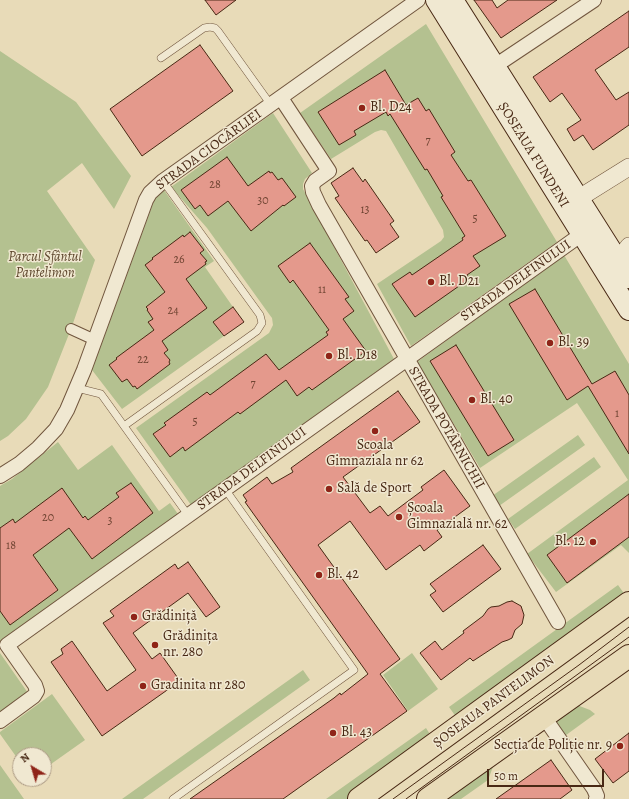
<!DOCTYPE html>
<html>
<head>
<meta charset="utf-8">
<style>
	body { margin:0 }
	#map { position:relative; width:629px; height:799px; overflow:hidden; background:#e8dbb8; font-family:Alegreya,serif }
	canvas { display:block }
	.north { position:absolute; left:12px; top:747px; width:40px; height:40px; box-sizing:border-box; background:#f0e8d1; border:1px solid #ad9b85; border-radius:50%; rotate:322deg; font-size:11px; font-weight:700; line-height:16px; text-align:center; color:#482814 }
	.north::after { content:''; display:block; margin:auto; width:14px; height:18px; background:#8f2418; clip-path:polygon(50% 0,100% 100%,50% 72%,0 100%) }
	.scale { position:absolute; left:487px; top:769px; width:117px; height:18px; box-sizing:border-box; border:2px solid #482814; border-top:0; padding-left:5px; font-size:12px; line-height:14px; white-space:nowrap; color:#482814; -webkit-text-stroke:3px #f0e8d1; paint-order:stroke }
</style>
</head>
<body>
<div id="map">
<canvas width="629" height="799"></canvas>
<div class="north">N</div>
<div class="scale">50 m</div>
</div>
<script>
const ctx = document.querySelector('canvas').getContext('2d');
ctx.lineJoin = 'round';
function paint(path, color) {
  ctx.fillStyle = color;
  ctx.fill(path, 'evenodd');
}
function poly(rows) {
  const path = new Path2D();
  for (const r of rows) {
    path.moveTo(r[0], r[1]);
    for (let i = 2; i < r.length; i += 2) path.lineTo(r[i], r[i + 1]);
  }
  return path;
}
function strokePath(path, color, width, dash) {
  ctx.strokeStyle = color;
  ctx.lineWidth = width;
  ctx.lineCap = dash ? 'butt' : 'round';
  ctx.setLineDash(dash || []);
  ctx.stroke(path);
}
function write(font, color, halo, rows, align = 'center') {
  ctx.font = font + ' Alegreya,serif';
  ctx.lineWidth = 3;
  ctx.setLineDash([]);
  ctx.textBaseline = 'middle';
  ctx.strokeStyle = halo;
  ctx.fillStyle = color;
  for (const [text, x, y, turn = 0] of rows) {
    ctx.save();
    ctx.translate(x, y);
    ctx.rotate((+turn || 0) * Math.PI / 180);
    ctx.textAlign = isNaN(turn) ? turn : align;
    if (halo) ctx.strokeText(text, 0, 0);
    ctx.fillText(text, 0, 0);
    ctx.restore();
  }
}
paint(poly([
	[426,24,557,242,411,346,377,284,441,241,444,237,443,230,386,131,381,130,375,132,331,159,300,113],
	[0,51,76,102,131,176,114,209,82,163,47,191,95,260,71,329,48,387,26,419,8,436,0,441],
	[273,113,312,173,305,179,303,184,303,189,394,359,191,505,136,428,269,333,273,325,272,318,269,314,207,228,171,187],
	[164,190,214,261,205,267,233,307,214,322,224,336,122,409,92,370,155,198],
	[564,255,629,364,629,553,621,545,556,592,527,554,628,480,577,403,480,468,417,362],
	[578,435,585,445,499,506,492,496],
	[58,442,78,470,112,445,159,511,170,503,178,514,0,642,0,486,12,479],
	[594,457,601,467,515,529,508,519],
	[618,585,628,599,459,721,449,707],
	[0,653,28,693,0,713],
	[412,653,438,689,408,711,383,675],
	[303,670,310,680,143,799,122,799],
	[52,694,85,740,44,769,44,755,20,755,20,762,0,734,0,732],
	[577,705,590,710,595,714,562,738,549,718],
	[426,728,433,739,349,799,326,799],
	[497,756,488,780,461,799,436,799],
	[0,765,24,799,0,799]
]), '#b4c190');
const building = poly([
	[205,0,236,0,216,15,205,0],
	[474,0,492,0,497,8,508,0,557,0,501,38,474,0],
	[629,11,629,47,595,70,616,100,629,92,629,125,593,150,583,135,574,141,567,129,581,120,562,93,550,102,533,77,629,11],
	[200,45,233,91,142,156,110,109,200,45],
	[385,70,406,105,418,98,426,111,429,109,455,152,451,155,468,181,471,180,506,236,473,256,480,266,467,275,469,279,415,317,392,284,410,272,412,275,463,240,462,238,465,236,441,197,443,196,427,169,425,170,390,114,388,116,386,112,354,131,356,135,339,145,318,112,385,70],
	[227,157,248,186,269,171,270,173,272,172,278,180,282,178,296,197,284,206,283,205,251,231,228,201,208,216,200,205,195,209,181,190,227,157],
	[353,168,363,182,365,179,394,221,390,224,399,237,376,253,367,240,365,241,335,198,339,196,331,183,353,168],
	[190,232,204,250,200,253,207,261,205,262,206,264,186,279,207,308,162,341,168,350,164,353,170,360,169,362,170,364,137,389,135,386,133,387,127,379,122,382,109,365,117,359,116,358,154,330,148,322,153,319,147,310,148,309,146,307,165,292,145,265,153,259,152,258,159,253,183,235,184,237,190,232],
	[310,243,349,297,345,299,354,311,343,319,366,351,312,390,309,387,297,396,286,380,240,414,238,412,185,451,183,447,170,457,153,434,166,425,164,423,207,392,210,395,266,354,279,370,328,335,326,332,329,330,293,280,290,283,278,266,310,243],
	[535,289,592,384,615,371,629,395,629,454,588,386,567,400,509,304,535,289],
	[233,307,244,322,224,336,213,322,233,307],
	[456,345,514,440,488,456,430,361,456,345],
	[398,391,420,422,343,477,370,513,380,506,388,516,423,490,421,487,444,470,470,506,437,530,442,537,424,551,420,545,386,570,350,521,318,545,400,659,380,674,407,711,283,799,190,799,334,698,340,693,341,695,368,674,245,502,247,501,243,495,267,477,272,484,293,472,291,468,398,391],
	[131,483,153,513,92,559,69,528,33,555,58,590,10,625,0,611,0,528,13,519,15,523,62,488,83,518,85,516,88,520,119,497,116,493,131,483],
	[629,494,629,537,567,583,547,555,629,494],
	[483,545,501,569,443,612,430,595,436,591,430,584,483,545],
	[188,562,220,607,206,617,188,593,133,633,152,659,160,653,180,681,102,736,51,662,63,654,61,649,72,641,107,691,136,670,103,623,114,616,110,611,175,564,178,569,188,562],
	[512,601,521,606,524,615,522,624,515,630,512,638,508,640,502,642,473,661,470,658,441,680,420,653,435,641,442,650,464,633,463,631,483,616,488,609,491,607,499,606,507,602,512,601],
	[629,733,629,771,613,783,595,759,629,733],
	[551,760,572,790,560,799,496,799,551,760]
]);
paint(building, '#e4998c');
strokePath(building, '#482814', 1);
const service = poly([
	[161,58,204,28,210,27,215,28,218,31,271,105],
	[77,388,101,394,188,515],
	[124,426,257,331,262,323,260,315,163,181],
	[173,799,354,670,225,489]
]);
const pedestrian = poly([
	[71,329,95,340]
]);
const minor = poly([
	[495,66,594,0],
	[281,98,329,171,315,181,312,186,313,192,319,205,558,622],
	[0,476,19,464,38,448,56,429,67,410,84,370,146,200,150,193,163,181,418,0],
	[544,717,594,789,597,796,596,799],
	[0,721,34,696,37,691,35,685,7,645,582,234]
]);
const tertiary = poly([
	[568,205,629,167],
	[607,266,622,255,629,246]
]);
const secondary = poly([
	[436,0,629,310],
	[453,0,629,278]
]);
const primary = poly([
	[359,799,629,603],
	[428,799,629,656]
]);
strokePath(service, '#70553d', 8);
strokePath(pedestrian, '#70553d', 12);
strokePath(minor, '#70553d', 16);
strokePath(tertiary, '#70553d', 18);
strokePath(secondary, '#482814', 22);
strokePath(primary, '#482814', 24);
strokePath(service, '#f0e8d1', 7);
strokePath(pedestrian, '#f0e8d1', 10);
strokePath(minor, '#f0e8d1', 14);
strokePath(tertiary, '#f0e8d1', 17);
strokePath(secondary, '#f0e8d1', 20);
strokePath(primary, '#e8dbb8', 22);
strokePath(poly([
	[393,799,579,665,629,627],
	[406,799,629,637]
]), '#482814', 1);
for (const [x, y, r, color] of [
	[362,108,4,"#8f2418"],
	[431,282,4,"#8f2418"],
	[550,343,4,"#8f2418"],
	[329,356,4,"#8f2418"],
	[472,400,4,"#8f2418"],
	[375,431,4,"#8f2418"],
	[329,489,4,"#8f2418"],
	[399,517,4,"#8f2418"],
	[593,542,4,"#8f2418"],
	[319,575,4,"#8f2418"],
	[134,617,4,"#8f2418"],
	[155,645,4,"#8f2418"],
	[143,686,4,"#8f2418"],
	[333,733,4,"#8f2418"],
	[620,746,4,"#8f2418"]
]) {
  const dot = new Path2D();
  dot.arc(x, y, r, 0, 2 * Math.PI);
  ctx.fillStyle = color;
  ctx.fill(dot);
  strokePath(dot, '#f0e8d1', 1.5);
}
write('12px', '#6f4432', null, [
	["7",428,141],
	["28",215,185],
	["30",263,201],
	["13",365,210],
	["5",475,219],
	["26",179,260],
	["11",322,290],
	["24",173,311],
	["22",143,360],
	["7",253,384],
	["1",617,414],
	["5",195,422],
	["20",48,518],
	["3",110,521],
	["18",11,546]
]);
write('14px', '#482814', '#f0e8d1', [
	["Bl. D24",370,108],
	["Bl. D21",439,282],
	["Bl. 39",558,343],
	["Bl. D18",337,356],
	["Bl. 40",480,400],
	["Scoala",375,446,"center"],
	["Gimnaziala nr 62",375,462,"center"],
	["Sală de Sport",337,489],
	["Școala",407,509],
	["Gimnazială nr. 62",407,525],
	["Bl. 12",585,542,"right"],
	["Bl. 42",327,575],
	["Grădiniță",142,617],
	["Grădinița",163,637],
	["nr. 280",163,653],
	["Gradinita nr 280",151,686],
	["Bl. 43",341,733],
	["Secția de Poliție nr. 9",612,746,"right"]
], 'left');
write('14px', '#482814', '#f0e8d1', [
	["STRADA CIOCÂRLIEI",209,150,-36],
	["ȘOSEAUA FUNDENI",533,155,58],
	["STRADA DELFINULUI",516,281,-35],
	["STRADA POTÂRNICHII",446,428,60],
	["STRADA DELFINULUI",252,469,-36],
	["ȘOSEAUA PANTELIMON",494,702,-36]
]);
write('italic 14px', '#5e472d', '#f0e8d1', [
	["Parcul Sfântul",45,258],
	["Pantelimon",45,274]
]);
</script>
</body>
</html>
